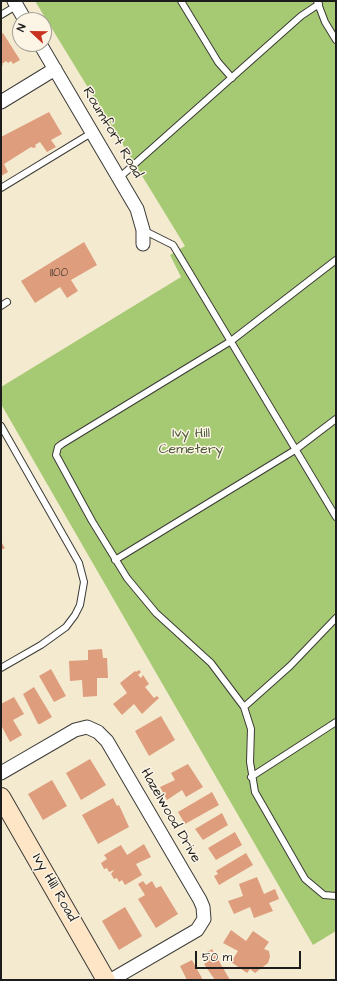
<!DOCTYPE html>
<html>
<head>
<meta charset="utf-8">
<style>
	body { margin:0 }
	#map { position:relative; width:337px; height:981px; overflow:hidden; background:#f3ead0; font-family:"Architects Daughter",sans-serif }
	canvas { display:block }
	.frame { position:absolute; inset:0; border:2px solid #1c1c1c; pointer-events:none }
	.north { position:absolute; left:12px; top:12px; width:40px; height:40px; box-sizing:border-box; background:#fcf5e5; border:1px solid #a29e95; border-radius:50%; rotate:292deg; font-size:11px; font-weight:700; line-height:16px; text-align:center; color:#1c1c1c }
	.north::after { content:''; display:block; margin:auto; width:14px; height:18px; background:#c8321e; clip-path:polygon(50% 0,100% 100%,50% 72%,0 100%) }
	.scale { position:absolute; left:195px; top:951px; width:106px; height:18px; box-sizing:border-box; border:2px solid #1c1c1c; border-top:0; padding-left:5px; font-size:12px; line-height:14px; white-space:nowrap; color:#1c1c1c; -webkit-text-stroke:3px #fcf5e5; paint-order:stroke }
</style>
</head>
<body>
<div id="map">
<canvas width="337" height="981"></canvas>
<div class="frame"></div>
<div class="north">N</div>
<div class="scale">50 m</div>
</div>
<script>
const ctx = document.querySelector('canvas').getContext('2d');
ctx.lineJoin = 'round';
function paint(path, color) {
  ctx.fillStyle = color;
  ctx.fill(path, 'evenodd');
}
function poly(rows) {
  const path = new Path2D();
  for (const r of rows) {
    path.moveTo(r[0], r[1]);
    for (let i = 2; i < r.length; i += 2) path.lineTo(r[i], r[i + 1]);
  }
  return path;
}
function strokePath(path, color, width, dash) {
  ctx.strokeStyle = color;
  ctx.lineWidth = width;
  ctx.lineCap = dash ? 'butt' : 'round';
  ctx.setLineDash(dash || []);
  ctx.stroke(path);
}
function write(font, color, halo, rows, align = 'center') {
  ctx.font = font + ' "Architects Daughter",sans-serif';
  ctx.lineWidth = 3;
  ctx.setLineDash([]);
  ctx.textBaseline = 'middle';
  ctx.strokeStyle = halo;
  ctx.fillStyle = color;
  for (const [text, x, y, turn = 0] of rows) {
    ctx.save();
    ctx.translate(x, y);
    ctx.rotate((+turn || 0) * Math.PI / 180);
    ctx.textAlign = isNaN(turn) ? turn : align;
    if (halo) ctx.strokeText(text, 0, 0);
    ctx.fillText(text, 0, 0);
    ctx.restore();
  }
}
paint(poly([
	[35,1,336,1,336,931,313,945,1,404,1,387,181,277,170,255,185,246]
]), '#a6ca73');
paint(poly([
	[3,33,20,60,13,64,11,61,8,63,6,61,2,64,3,65,1,67,1,34],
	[49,112,62,134,51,140,56,147,47,152,40,142,35,145,36,147,34,148,31,147,4,164,8,172,1,176,1,137],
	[84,242,97,265,71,280,78,291,67,298,60,287,35,303,21,281],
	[1,542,5,548,1,550],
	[102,649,103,658,107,658,108,678,97,678,97,696,83,697,82,680,70,681,69,661,88,660,88,650],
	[51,669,66,696,54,702,39,676],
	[139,670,141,672,138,675,141,678,143,675,149,684,145,687,154,698,157,696,159,698,142,714,134,704,122,715,113,704,127,693,120,683,135,671,136,672],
	[34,687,52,717,40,724,38,724,23,694],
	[14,697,24,714,13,720,22,735,10,742,1,725,1,704],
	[161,716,175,740,149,756,135,731],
	[90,759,106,785,81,800,66,773],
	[188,764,203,787,186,797,182,790,167,800,160,787,175,780,171,773],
	[52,780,67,806,43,820,28,794],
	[212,792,219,805,185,824,178,812],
	[113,798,117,806,119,805,129,827,98,844,82,815],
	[222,813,228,825,203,840,195,829],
	[235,832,242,845,216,860,208,848],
	[144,844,151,857,136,864,142,875,125,885,122,880,119,882,117,878,114,879,111,874,114,870,109,872,107,868,104,869,101,863,107,859,104,855,121,845,127,855],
	[246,853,253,865,219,885,214,876,218,874,216,871],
	[257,877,264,894,275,889,279,899,269,903,273,911,254,918,250,907,234,914,228,901,243,896,239,884],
	[143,881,146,885,152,881,156,888,161,886,178,914,156,928,138,899,145,895,138,884],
	[125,907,142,936,119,950,102,921],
	[231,930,246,941,253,931,269,942,264,949,269,951,270,957,268,963,255,973,250,969,247,973,231,962,238,951,223,943],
	[212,949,230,980,215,980,204,964,209,961,204,954],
	[192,960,203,980,187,980,180,966]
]), '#de9d7d');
const lane = poly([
	[181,1,218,62,232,78],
	[317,1,325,22,336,40],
	[1,15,16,6],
	[120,177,301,16,319,4],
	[1,188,93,132],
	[143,230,173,245,336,517],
	[336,260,231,341,62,444,58,447,56,455,92,521,127,578,156,613,211,663,244,707,251,729,250,762,255,792,305,879,324,895,336,896],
	[1,306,7,302],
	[1,426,79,563,84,582,80,605,75,615,66,627,41,645,1,668],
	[115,560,295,450,336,419],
	[244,707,290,666,336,618],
	[251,777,336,722]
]);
const street = poly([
	[14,1,25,20],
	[40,44,137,209,143,230,143,244],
	[1,102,55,69],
	[1,773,75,730,87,727,98,732,107,741,200,900,203,907,204,919,197,930,111,980]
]);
const secondary = poly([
	[1,797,106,980]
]);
strokePath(lane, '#3c3b37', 8);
strokePath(street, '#3c3b37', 15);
strokePath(secondary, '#3c3b37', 20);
strokePath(lane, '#fff', 6);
strokePath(street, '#fff', 13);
strokePath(secondary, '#fde5c5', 18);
write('12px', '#4c3c34', null, [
	["1100",59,273]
]);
write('14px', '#1c1c1c', '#fcf5e5', [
	["Roumfort Road",112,133,59],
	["Hazelwood Drive",170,816,60],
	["Ivy Hill Road",54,888,60]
]);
write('14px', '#4c593a', '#fcf5e5', [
	["Ivy Hill",191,434],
	["Cemetery",191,450]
]);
</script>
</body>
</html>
